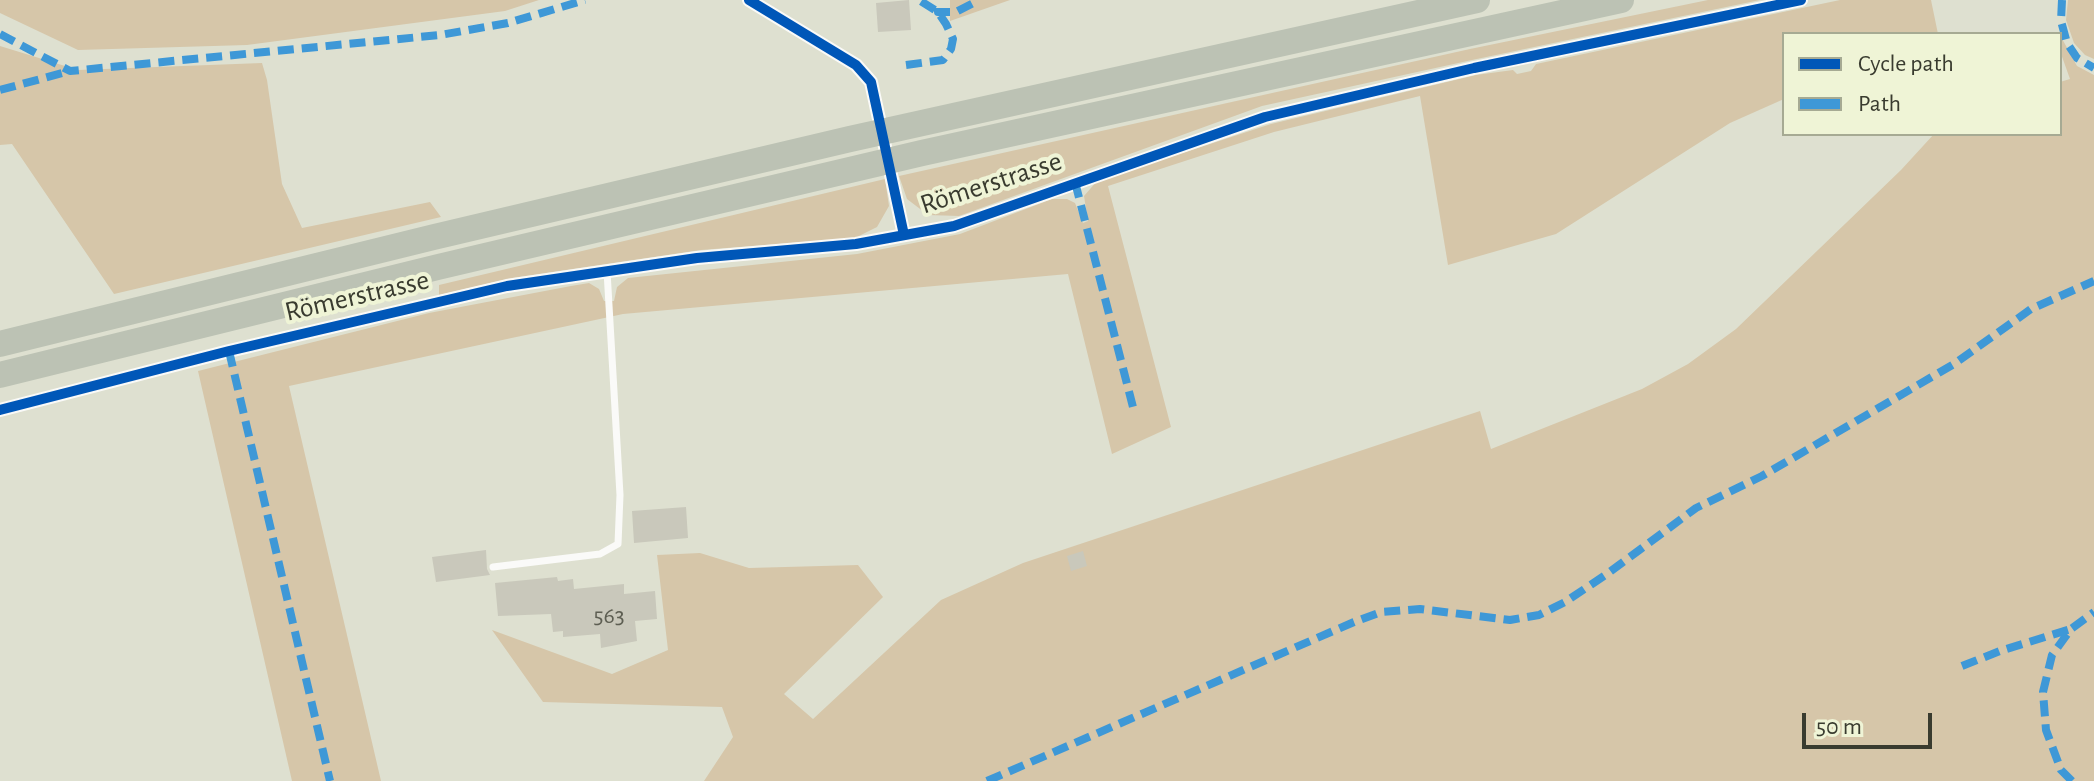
<!DOCTYPE html>
<html>
<head>
<meta charset="utf-8">
<style>
	body { margin:0 }
	#map { position:relative; width:2094px; height:781px; overflow:hidden; background:#dee0d0; font-family:"Alegreya Sans",sans-serif }
	canvas { display:block }
	.legend { position:absolute; left:1782px; top:32px; width:280px; height:104px; box-sizing:border-box; background:#eff4d6; border:2px solid #a6aa93; margin:0; padding:10px 14px; list-style:none; font-size:24px; color:#393b2f }
	.legend li { display:flex; align-items:center; gap:16px; height:40px }
	.legend b { width:40px; border:2px solid #a6aa93 }
	.scale { position:absolute; left:1802px; top:713px; width:130px; height:36px; box-sizing:border-box; border:4px solid #393b2f; border-top:0; padding-left:10px; font-size:24px; line-height:28px; white-space:nowrap; color:#393b2f; -webkit-text-stroke:6px #eff4d6; paint-order:stroke }
</style>
</head>
<body>
<div id="map">
<canvas width="2094" height="781"></canvas>
<ul class="legend">
<li><b style="height:10px;background:#0057b8"></b>Cycle path</li>
<li><b style="height:10px;background:#3e98d7"></b>Path</li>
</ul>
<div class="scale">50 m</div>
</div>
<script>
const ctx = document.querySelector('canvas').getContext('2d');
ctx.lineJoin = 'round';
function paint(path, color) {
  ctx.fillStyle = color;
  ctx.fill(path, 'evenodd');
}
function poly(rows) {
  const path = new Path2D();
  for (const r of rows) {
    path.moveTo(r[0], r[1]);
    for (let i = 2; i < r.length; i += 2) path.lineTo(r[i], r[i + 1]);
  }
  return path;
}
function strokePath(path, color, width, dash) {
  ctx.strokeStyle = color;
  ctx.lineWidth = width;
  ctx.lineCap = dash ? 'butt' : 'round';
  ctx.setLineDash(dash || []);
  ctx.stroke(path);
}
function write(font, color, halo, rows, align = 'center') {
  ctx.font = font + ' "Alegreya Sans",sans-serif';
  ctx.lineWidth = 8;
  ctx.setLineDash([]);
  ctx.textBaseline = 'middle';
  ctx.strokeStyle = halo;
  ctx.fillStyle = color;
  for (const [text, x, y, turn = 0] of rows) {
    ctx.save();
    ctx.translate(x, y);
    ctx.rotate((+turn || 0) * Math.PI / 180);
    ctx.textAlign = isNaN(turn) ? turn : align;
    if (halo) ctx.strokeText(text, 0, 0);
    ctx.fillText(text, 0, 0);
    ctx.restore();
  }
}
paint(poly([
	[0,0,539,0,505,11,247,45,78,50,0,13],
	[950,0,1010,0,950,21],
	[1708,0,1760,0,1472,60,1262,106,959,216,928,215,907,199,899,176,1470,49],
	[1840,0,1931,0,1938,34,1784,34,1784,99,1730,123,1556,234,1448,265,1420,96,1274,132,1108,186,1171,427,1112,454,1068,274,623,314,289,386,381,781,292,781,198,371,429,313,571,286,589,283,599,289,604,301,614,301,617,287,628,278,857,254,960,234,1052,199,1067,199,1075,203,1083,223,1088,221,1084,196,1097,181,1271,124,1476,75,1513,70,1517,74,1531,71,1536,64],
	[2068,0,2094,0,2094,59,2085,55,2074,43,2066,20],
	[2060,35,2077,66,2094,75,2094,781,704,781,733,737,722,707,543,702,492,630,612,674,668,650,657,555,700,553,749,568,858,565,883,597,784,694,813,719,941,600,1023,563,1480,411,1491,449,1642,389,1688,364,1736,329,1901,170,1934,134,2060,134,2060,82,2070,79,2060,51],
	[0,46,78,70,262,63,267,80,282,184,302,228,430,202,441,217,114,294,12,144,0,145],
	[885,179,889,206,877,227,855,238,701,250,512,278,439,295,439,285]
]), '#d6c6a9');
paint(poly([
	[909,0,911,30,878,32,876,3],
	[686,507,688,538,634,543,632,511],
	[486,550,487,569,490,575,436,582,432,557],
	[1083,551,1087,566,1071,571,1067,556],
	[557,577,558,581,573,579,574,589,624,584,624,594,655,591,657,619,635,621,637,641,601,648,600,634,563,637,563,631,553,632,551,614,498,616,495,583]
]), '#c9c8bb');
strokePath(poly([
	[493,567,600,554,618,544,620,495,607,271]
]), '#fafaf8', 7);
strokePath(poly([
	[749,0,856,65,871,82,904,235],
	[0,410,229,351,507,286,697,258,856,244,954,226,1265,117,1474,68,1801,0]
]), '#fafaf8', 14);
strokePath(poly([
	[0,344,434,237,850,139,1477,0],
	[0,375,438,267,922,153,1621,0]
]), '#bcc2b4', 26);
strokePath(poly([
	[2062,0,2061,21,2067,43,2077,58,2094,68],
	[938,8,938,12,956,12,979,0],
	[0,34,70,71,440,35,508,23,585,0],
	[906,65,943,60,951,49,953,39,946,24,938,12,919,0],
	[0,90,70,71],
	[1075,182,1133,407],
	[229,351,330,781],
	[1962,666,2000,651,2071,629],
	[987,781,1354,622,1381,612,1420,609,1510,620,1539,615,1565,602,1607,574,1696,508,1762,476,1954,364,2031,309,2094,281],
	[2072,781,2061,770,2046,730,2043,692,2052,655,2071,629,2094,612]
]), '#3e98d7', 8, [16, 8]);
strokePath(poly([
	[749,0,856,65,871,82,904,235],
	[0,410,229,351,507,286,697,258,856,244,954,226,1265,117,1474,68,1801,0]
]), '#0057b8', 10);
write('24px', '#5d5e52', null, [
	["563",609,616]
]);
write('28px', '#393b2f', '#eff4d6', [
	["Römerstrasse",991,183,-18],
	["Römerstrasse",357,296,-13]
]);
</script>
</body>
</html>
